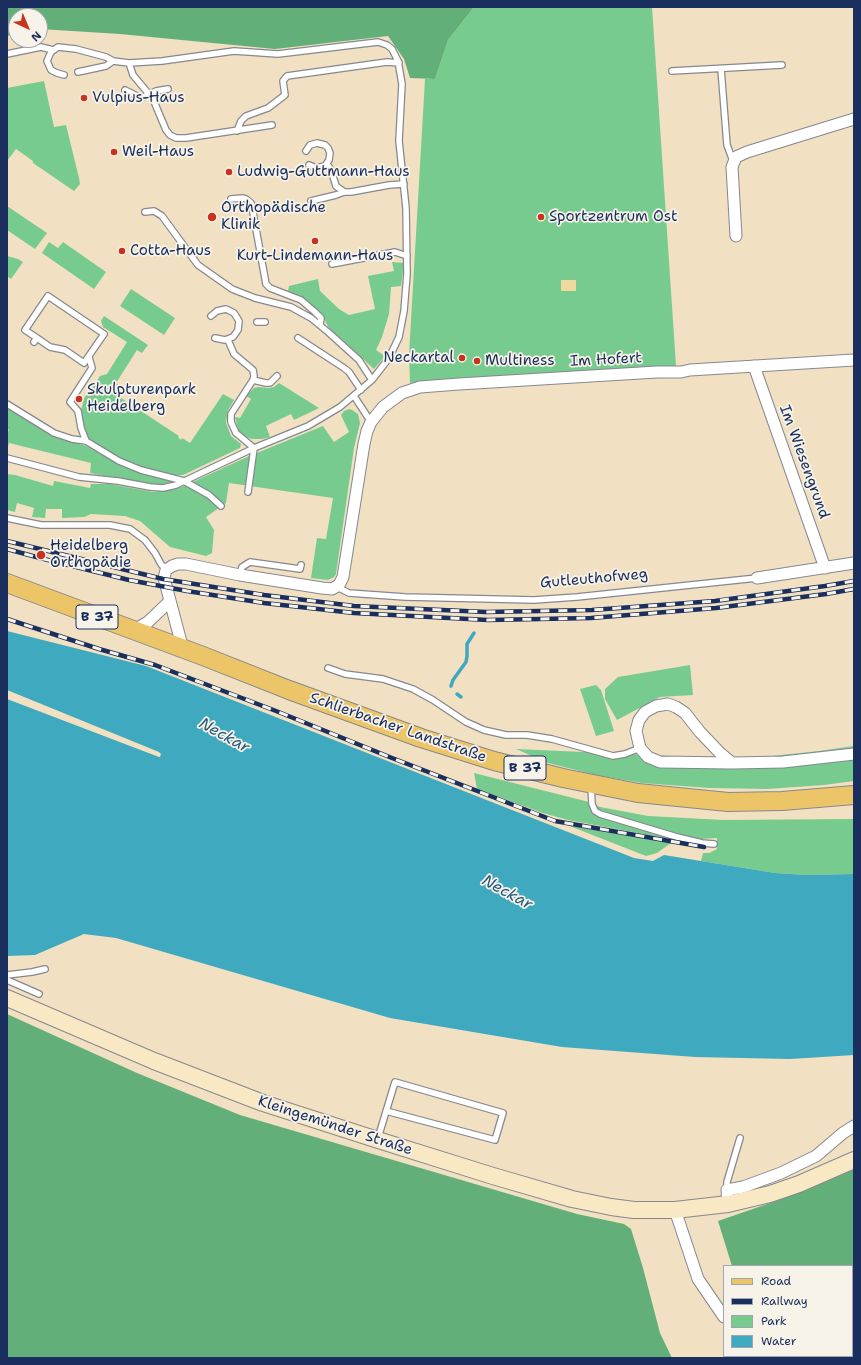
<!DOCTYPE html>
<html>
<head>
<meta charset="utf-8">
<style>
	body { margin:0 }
	#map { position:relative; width:861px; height:1365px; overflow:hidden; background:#f1e0c2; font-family:"Shantell Sans",sans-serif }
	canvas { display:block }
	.frame { position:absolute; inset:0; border:8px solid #1b2f5e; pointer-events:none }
	.legend { position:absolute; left:723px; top:1265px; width:130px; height:92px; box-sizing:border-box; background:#f7f3e8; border:1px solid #9fa5b1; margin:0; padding:5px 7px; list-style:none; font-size:12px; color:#1b2f5e }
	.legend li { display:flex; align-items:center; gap:8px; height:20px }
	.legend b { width:20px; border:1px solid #9fa5b1 }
	.north { position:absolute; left:8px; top:8px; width:40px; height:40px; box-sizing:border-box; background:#f7f3e8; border:1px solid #9fa5b1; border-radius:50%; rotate:136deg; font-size:11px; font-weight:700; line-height:16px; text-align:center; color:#1b2f5e }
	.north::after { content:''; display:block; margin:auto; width:14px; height:18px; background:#c8321e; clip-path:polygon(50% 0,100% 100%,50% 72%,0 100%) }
</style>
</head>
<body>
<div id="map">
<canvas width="861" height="1365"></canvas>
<div class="frame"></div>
<ul class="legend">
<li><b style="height:5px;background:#edc569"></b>Road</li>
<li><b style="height:5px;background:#1b2f5e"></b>Railway</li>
<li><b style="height:11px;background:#78cb8e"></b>Park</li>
<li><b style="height:11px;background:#3fa9bf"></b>Water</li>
</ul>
<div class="north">N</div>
</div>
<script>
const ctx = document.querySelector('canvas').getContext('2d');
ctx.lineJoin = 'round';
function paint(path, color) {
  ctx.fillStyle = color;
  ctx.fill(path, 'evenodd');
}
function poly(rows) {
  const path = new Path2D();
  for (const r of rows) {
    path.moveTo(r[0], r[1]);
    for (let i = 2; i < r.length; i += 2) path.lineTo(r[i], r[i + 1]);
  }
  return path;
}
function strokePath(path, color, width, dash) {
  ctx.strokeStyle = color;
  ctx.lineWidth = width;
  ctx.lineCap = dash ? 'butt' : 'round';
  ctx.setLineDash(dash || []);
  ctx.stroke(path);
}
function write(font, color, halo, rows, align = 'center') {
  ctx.font = font + ' "Shantell Sans",sans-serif';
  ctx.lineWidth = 3.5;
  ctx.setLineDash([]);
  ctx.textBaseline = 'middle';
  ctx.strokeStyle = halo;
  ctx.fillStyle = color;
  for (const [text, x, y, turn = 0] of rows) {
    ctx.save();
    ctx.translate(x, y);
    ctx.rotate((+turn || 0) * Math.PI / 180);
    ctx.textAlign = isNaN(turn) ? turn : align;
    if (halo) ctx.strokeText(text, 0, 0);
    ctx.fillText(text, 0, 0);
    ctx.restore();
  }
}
paint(poly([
	[474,7,652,7,676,366,410,383,409,355,425,79,435,79,448,40],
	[44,81,54,127,66,125,79,178,80,184,74,191,33,163,33,161,16,149,7,161,7,88],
	[7,206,47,233,35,249,7,230],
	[49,242,58,248,63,242,106,272,94,289,42,253],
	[7,256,18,259,23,262,11,279,7,276],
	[392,262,404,263,401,286,391,287,389,314,382,337,376,350,385,356,374,369,329,328,322,315,299,296,288,291,289,286,318,279,320,291,339,309,349,315,375,309,368,276,394,271],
	[131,289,175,318,164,335,120,306],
	[104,316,148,345,142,353,137,350,116,383,120,386,115,394,179,436,178,437,181,440,182,438,190,443,223,394,234,400,228,410,226,423,231,436,241,444,240,448,183,475,174,475,151,470,119,458,87,437,84,428,81,411,84,398,91,390,100,376,107,374,127,342,103,327,101,321],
	[279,383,319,408,294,420,291,414,266,426,270,437,262,439,252,439,244,436,238,430,235,417,240,418,251,399,246,396,254,388,258,387,269,388,274,387],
	[7,408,14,411,51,435,86,446,122,466,154,477,171,480,171,482,164,484,143,484,104,476,90,473,91,463,9,443,7,449,7,434,9,430,7,428],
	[349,409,352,410,358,414,360,423,354,448,336,574,334,577,328,580,311,578,317,538,326,539,333,498,229,483,226,503,206,517,214,530,212,553,206,556,170,547,140,521,125,516,91,514,84,517,62,518,62,509,46,509,45,518,32,517,34,508,17,503,15,512,7,510,7,474,15,475,53,486,54,481,90,488,91,484,110,484,153,492,169,490,184,486,247,457,323,426,334,442,349,432,341,415,344,411],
	[690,665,693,695,660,697,617,720,605,699,605,689,618,677],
	[596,685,601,690,614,731,596,736,580,689],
	[854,746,854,781,824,785,767,789,709,788,642,783,596,775,548,763,516,749,743,759,819,751],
	[474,773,589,802,600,807,648,816,723,820,854,819,854,874,806,875,775,873,701,861,703,853,709,853,717,849,717,838,701,839,672,833,671,839,568,820,543,813,477,789],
	[567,825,605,832,671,843,657,853,646,856]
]), '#78cb8e');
paint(poly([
	[7,7,474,7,448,40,435,79,410,78,404,59,388,36,275,49,120,34,40,29,40,16,16,16,16,34,7,36],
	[7,1014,137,1073,240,1115,577,1214,624,1224,631,1229,643,1268,660,1333,672,1358,7,1358],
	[854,1161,854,1358,776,1358,778,1356,852,1356,852,1266,732,1266,718,1221,776,1201]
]), '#62af79');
paint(poly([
	[561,280,576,280,576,291,561,291]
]), '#eeda9e');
paint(poly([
	[7,631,146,666,634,858,653,861,664,855,775,873,806,875,854,874,854,1055,790,1059,695,1057,562,1047,390,1018,116,938,84,934,35,955,7,956,7,699,159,757,160,757,161,754,159,752,7,690]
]), '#3fa9bf');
strokePath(poly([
	[451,686,453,680,466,662,467,656,467,644,474,633],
	[457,694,461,697]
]), '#3fa9bf', 3.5);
const service = poly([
	[7,54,41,47,53,50],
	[129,63,133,75,153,99,166,130,170,135,176,138,186,138,272,125],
	[721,69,727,145,733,161],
	[672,71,782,65],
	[78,72,106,66,113,61],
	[125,90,141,98,156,91,168,89],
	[237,131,241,121,246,116,268,108,285,95,283,81,287,76,387,62,399,63],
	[306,151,310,145,317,143,325,145,328,148,330,153,329,160,325,166,316,168,309,165],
	[327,164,331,170,336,186,344,192],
	[231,199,243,198,246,199,251,203,252,207,266,284,270,288,301,300,315,312,321,318,320,325],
	[311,201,336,195,344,192,351,192,389,185,404,184],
	[145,212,154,211,162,216,198,265,232,289,255,298,291,307,311,318,328,332,359,360,372,380],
	[332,264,395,252,407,256],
	[211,316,217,311,226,309,234,313,239,321,238,330,233,337,225,340,215,338],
	[257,322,265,322],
	[298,338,344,368,349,372,361,390],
	[228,340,234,354,253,370,254,376,253,380],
	[34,342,37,338,25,330,48,296,104,334,84,363,65,350,50,347,37,338],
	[89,357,92,368,70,402,78,411,81,428,86,441,119,461,141,470,184,481,209,495,221,506],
	[354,396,371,422],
	[7,404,54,433,72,439,86,441],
	[254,448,236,433,231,422,231,414,253,380,266,383,270,383,277,376],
	[7,458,79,477,118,481,150,487,163,488,176,485,254,448,308,426,340,407,372,380,389,358,399,337,404,311,407,274,406,208,399,141,402,84,398,61,392,49,387,45,378,42,278,54,234,51,162,61,129,63,113,61,106,57,76,49,58,47,51,52,47,61,51,70,57,73,64,75],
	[248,492,254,448],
	[7,518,41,525,110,525,130,529,145,540,155,553,161,564,166,570],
	[240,575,242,567,250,562,300,569,301,565],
	[337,587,349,593,405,597,534,600,577,597,757,578],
	[328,668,345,674,383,679,413,689,433,700,466,722,484,730,506,735,527,735,552,739,613,756,625,754,640,748],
	[591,786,592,804,595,811,600,814,677,837,702,843,714,844],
	[7,975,32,972,45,969],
	[7,980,39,994],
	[378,1138,395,1082,503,1113,495,1140,386,1111],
	[727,1190,727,1182,740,1138],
	[752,1356,754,1358]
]);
const minor = poly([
	[736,236,732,167,736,157,747,152,854,119],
	[754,366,825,568],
	[757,578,854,563],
	[134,630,148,622,170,601],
	[179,647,181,642,164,578,166,570,172,566,178,564,186,564,240,575,322,588,332,589,339,585,343,577,364,444,367,431,371,422,383,407,402,393,420,387,459,384,657,372,681,372,690,370,854,360],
	[732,763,720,753,700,732,685,713,676,707,668,704,656,706,645,712,639,720,636,731,640,748,648,757,660,762,732,763,783,762,854,754],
	[728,1204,727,1190,743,1187,781,1173,816,1156,843,1133,854,1126],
	[675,1210,698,1279,724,1317]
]);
const secondary = poly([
	[7,998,154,1061,263,1103,378,1140,493,1176,572,1199,611,1207,634,1210,675,1210,728,1204,770,1194,799,1184,854,1160]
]);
const primary = poly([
	[7,583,203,656,289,690,421,738,494,761,563,778,638,793,728,802,782,801,854,795]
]);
strokePath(service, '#868890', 8);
strokePath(minor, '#868890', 13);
strokePath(secondary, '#868890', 18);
strokePath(primary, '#868890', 20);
strokePath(service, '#fff', 5.5);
strokePath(minor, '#fff', 11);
strokePath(secondary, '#f8e8c3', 16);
strokePath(primary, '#edc569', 18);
const rail = poly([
	[7,541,163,579,264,595,354,606,486,612,592,610,715,601,825,586,854,581],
	[7,549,40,558,129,580,187,591,264,603,354,613,488,620,591,618,716,608,826,594,854,589],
	[7,619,99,649,155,665,276,711,392,758,555,821,704,847]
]);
strokePath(rail, '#1b2f5e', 4.5);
strokePath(rail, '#f7f3e8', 3, [9]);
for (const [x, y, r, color] of [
	[84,98,4,"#c8321e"],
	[114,152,4,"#c8321e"],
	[229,172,4,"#c8321e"],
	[212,217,5,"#c8321e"],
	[541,217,4,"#c8321e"],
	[315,241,4,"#c8321e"],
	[122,251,4,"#c8321e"],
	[462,358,4,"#c8321e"],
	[477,361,4,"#c8321e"],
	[79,399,4,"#c8321e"],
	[41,555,5,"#c8321e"]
]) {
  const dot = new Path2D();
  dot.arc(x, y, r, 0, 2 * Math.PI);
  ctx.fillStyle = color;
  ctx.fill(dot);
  strokePath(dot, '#f7f3e8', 1.5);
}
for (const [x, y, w] of [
	[97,617,42],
	[525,768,42]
]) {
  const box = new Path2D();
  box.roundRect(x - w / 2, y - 12, w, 24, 3);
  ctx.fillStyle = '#f7f3e8';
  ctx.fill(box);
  strokePath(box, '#1b2f5e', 1);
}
write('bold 14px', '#1b2f5e', null, [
	["B 37",97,617],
	["B 37",525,768]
]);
write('15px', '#1b2f5e', '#f7f3e8', [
	["Vulpius-Haus",92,98],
	["Weil-Haus",122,152],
	["Ludwig-Guttmann-Haus",237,172],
	["Orthopädische",221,208],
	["Klinik",221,225],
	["Sportzentrum Ost",549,217],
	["Cotta-Haus",130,251],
	["Kurt-Lindemann-Haus",315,256,"center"],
	["Neckartal",454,358,"right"],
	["Multiness",485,361],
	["Skulpturenpark",87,390],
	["Heidelberg",87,407],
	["Heidelberg",50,546],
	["Orthopädie",50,563]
], 'left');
write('15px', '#1b2f5e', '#f7f3e8', [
	["Im Hofert",606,360,-3],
	["Im Wiesengrund",804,462,70],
	["Gutleuthofweg",594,579,-5],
	["Schlierbacher Landstraße",398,728,19],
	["Kleingemünder Straße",335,1126,18]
]);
write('italic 16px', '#285a80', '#f7f3e8', [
	["Neckar",224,736,29],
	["Neckar",507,893,29]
]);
</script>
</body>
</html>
